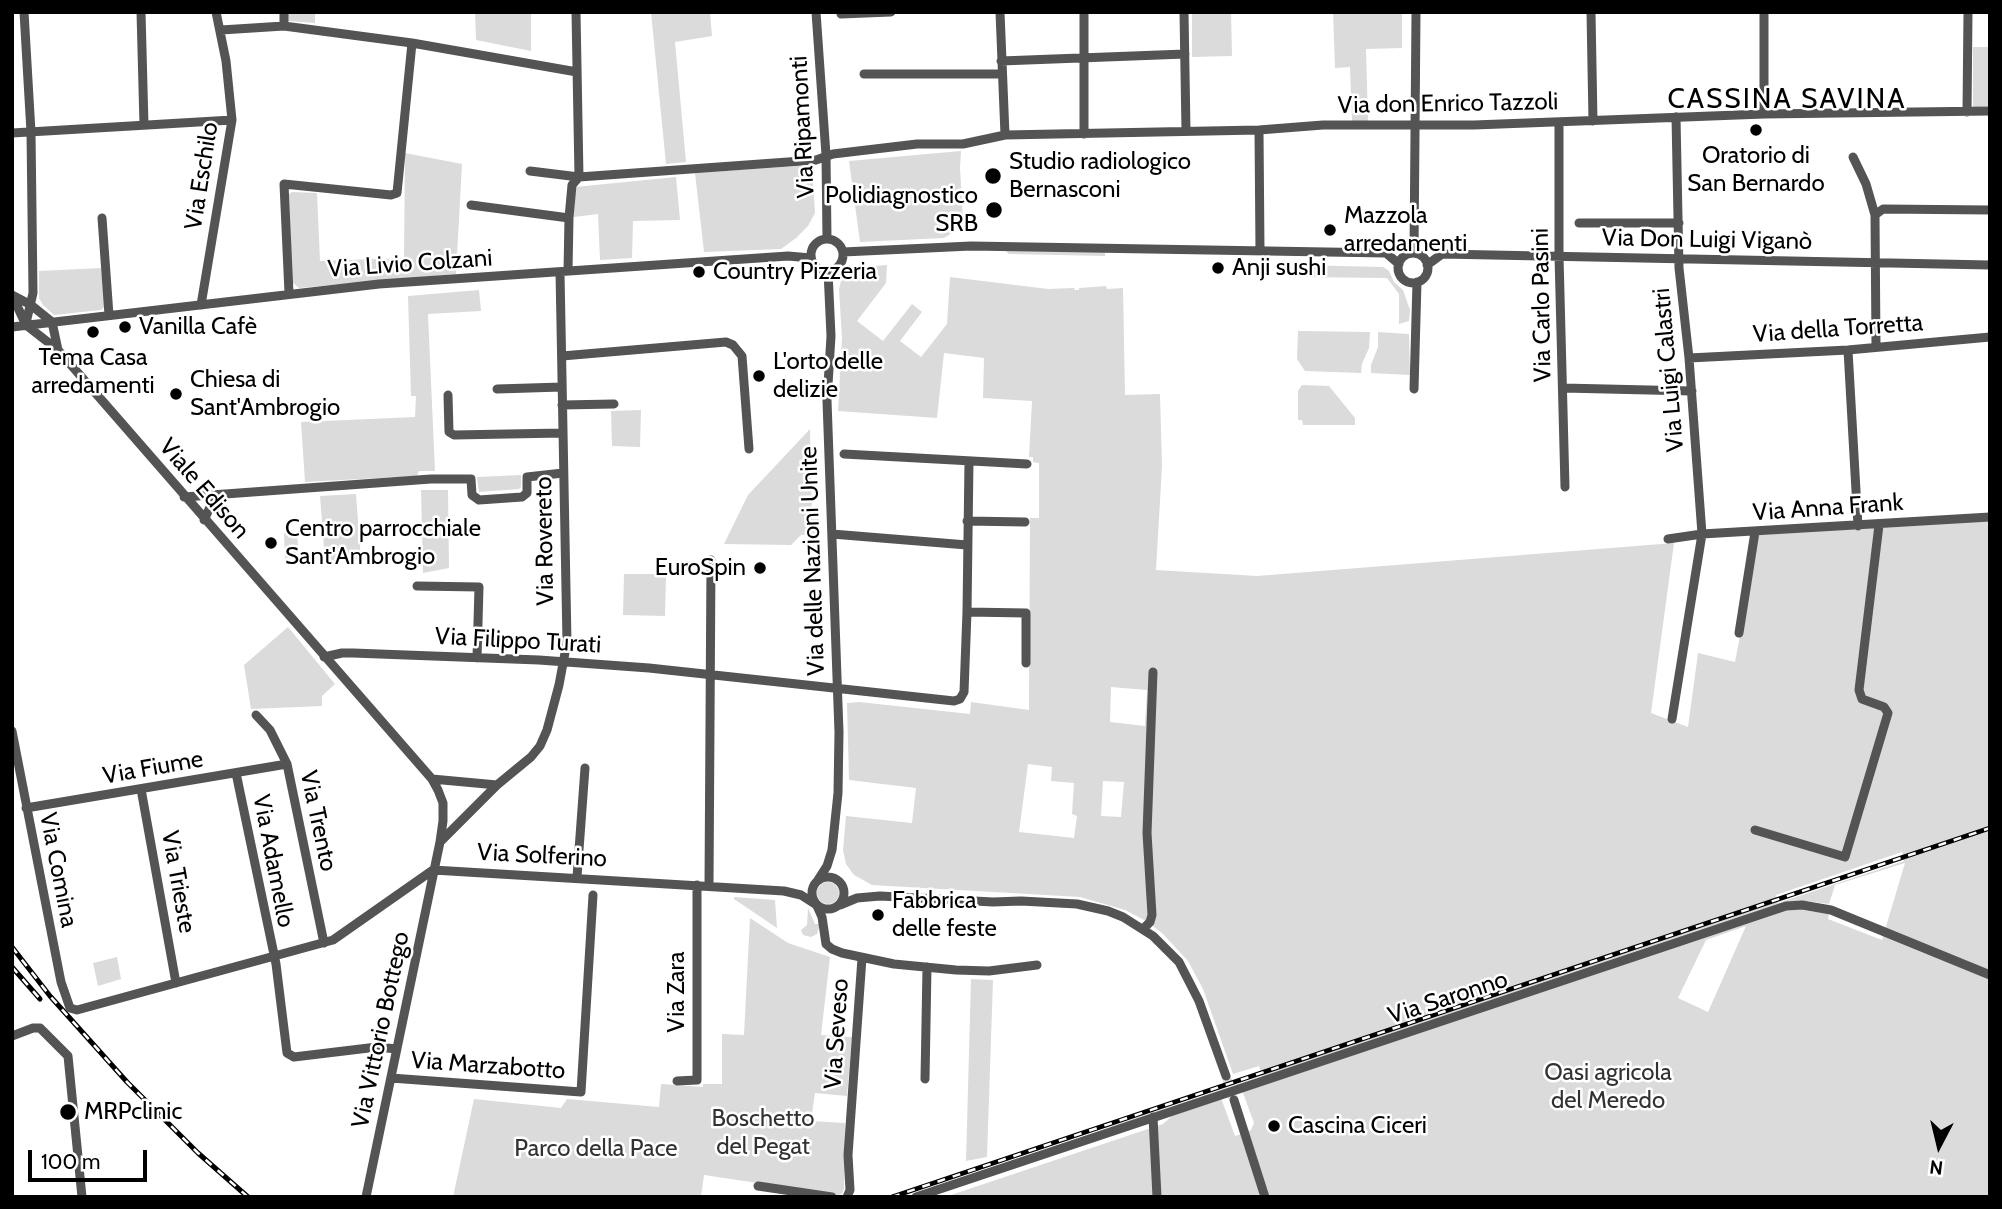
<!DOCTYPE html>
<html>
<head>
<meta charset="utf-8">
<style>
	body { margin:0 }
	#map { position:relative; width:2002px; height:1209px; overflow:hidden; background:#fff; font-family:Cabin,sans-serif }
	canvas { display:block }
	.frame { position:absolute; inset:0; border:14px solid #000; pointer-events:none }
	.north { position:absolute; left:1904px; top:1111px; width:70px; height:70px; -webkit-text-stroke:5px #fff; paint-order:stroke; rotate:187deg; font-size:19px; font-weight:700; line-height:28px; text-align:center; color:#000 }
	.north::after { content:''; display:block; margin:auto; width:24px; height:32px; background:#000; clip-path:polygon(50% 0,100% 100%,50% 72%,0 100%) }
	.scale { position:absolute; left:28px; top:1150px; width:119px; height:32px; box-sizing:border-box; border:4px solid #000; border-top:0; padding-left:9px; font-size:21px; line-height:24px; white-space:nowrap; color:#000; -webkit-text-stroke:5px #fff; paint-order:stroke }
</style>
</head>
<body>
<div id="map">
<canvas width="2002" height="1209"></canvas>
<div class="frame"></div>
<div class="north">N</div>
<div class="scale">100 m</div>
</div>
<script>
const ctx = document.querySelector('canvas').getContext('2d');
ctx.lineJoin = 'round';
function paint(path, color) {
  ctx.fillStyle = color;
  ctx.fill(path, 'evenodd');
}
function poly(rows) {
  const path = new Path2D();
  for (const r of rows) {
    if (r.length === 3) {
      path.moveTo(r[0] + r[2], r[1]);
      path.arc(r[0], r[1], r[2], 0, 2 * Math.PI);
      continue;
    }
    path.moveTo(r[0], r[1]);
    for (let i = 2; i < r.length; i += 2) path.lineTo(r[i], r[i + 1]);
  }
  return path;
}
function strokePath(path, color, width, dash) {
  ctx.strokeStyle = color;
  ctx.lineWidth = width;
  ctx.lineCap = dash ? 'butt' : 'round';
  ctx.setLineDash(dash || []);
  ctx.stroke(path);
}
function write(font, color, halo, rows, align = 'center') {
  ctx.font = font + ' Cabin,sans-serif';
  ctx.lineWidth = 5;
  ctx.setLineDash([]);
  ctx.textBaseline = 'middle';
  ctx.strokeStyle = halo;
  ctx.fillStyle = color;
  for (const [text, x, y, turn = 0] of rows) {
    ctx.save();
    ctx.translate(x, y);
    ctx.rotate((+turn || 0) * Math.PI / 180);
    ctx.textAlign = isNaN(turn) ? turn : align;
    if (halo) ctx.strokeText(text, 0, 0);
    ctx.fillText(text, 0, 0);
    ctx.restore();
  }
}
paint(poly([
	[288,12,315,12,315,23,288,21],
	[475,12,531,12,531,51,476,40],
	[651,12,710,12,712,36,675,42,686,162,666,164],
	[1192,12,1231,12,1232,56,1192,57],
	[1333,12,1402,12,1402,48,1366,49,1368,121,1352,121,1350,67,1335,68],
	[1973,47,1990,47,1990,106,1973,108],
	[961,151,960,168,963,219,952,233,944,238,860,242,849,161],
	[405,153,462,164,456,274,299,288,292,282,289,194,292,192,317,193,320,261,404,258],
	[812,165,815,213,808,226,796,238,781,249,704,252,695,173],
	[676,177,680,220,633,221,632,258,600,260,598,214,574,217,575,187],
	[1006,251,1105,252,1105,256,1009,254],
	[887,265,886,283,857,321,883,341,912,304,922,312,900,341,921,357,947,324,950,277,1048,289,1074,288,1075,290,1079,290,1079,288,1106,286,1107,289,1123,288,1125,395,1160,394,1162,466,1156,570,1257,576,1674,543,1651,713,1688,727,1698,653,1735,662,1740,636,1743,636,1758,535,1990,520,1990,1197,945,1197,1163,1124,1172,1116,1221,1098,1235,1136,1247,1132,1238,1099,1249,1131,1251,1130,1254,1123,1242,1090,1100,1130,1262,1076,1259,1066,1233,1074,1203,989,1188,961,1162,933,1146,921,1125,910,1080,897,872,885,854,875,846,864,843,850,846,816,912,823,916,788,849,780,847,703,859,702,970,714,971,702,1029,710,1030,518,1039,518,1039,463,1033,462,1033,457,1029,457,1032,401,983,398,984,358,944,353,937,418,838,411,842,338,839,289,841,281,851,268],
	[1111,687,1147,690,1145,726,1110,722],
	[1028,764,1052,767,1051,781,1074,783,1072,814,1077,816,1074,838,1019,832],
	[1103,781,1124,782,1121,817,1101,816],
	[1902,852,1904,861,1778,903,1776,895],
	[1905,863,1882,940,1828,919,1829,914,1795,909,1805,901,1829,904,1835,885],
	[1746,926,1708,1012,1678,998,1706,940],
	[1298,265,1383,267,1389,271,1394,282,1403,290,1410,310,1409,321,1399,324,1399,294,1387,278,1298,277],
	[101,268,105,306,101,310,54,315,43,305,39,298,39,271],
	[479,290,481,311,428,314,435,471,419,471,417,476,305,482,301,422,415,417,416,396,411,396,408,296],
	[1298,331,1370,332,1369,348,1362,364,1361,373,1305,371,1297,359],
	[1378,332,1409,334,1410,375,1371,373,1371,365,1378,347],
	[1302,385,1329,386,1355,418,1355,425,1303,425,1302,420,1298,420,1298,391],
	[641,410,640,447,612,446,611,411],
	[810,429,812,519,819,519,818,534,801,535,791,545,724,544,748,495],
	[521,475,521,487,519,489,479,492,477,477],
	[421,490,448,490,449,568,423,573],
	[356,494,361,559,325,561,320,496],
	[297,532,299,557,285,559,284,533],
	[624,574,666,574,665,616,623,615],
	[288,627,335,684,322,696,322,706,251,709,244,665],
	[828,893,11],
	[734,897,775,900,777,928,734,899],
	[808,908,815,924,820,924,817,934,811,937,803,935,801,930,807,925],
	[750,918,788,943,830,957,821,1035,852,1037,847,1096,815,1093,811,1121,845,1123,844,1189,842,1194,838,1195,704,1175,701,1197,453,1197,474,1099,561,1108,567,1099,659,1107,661,1084,703,1087,703,1084,722,1084,722,1034,744,1035],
	[117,957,121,979,98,986,93,963],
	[971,979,993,980,987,1157,966,1161]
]), '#dbdbdb');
strokePath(poly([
	[1226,1076,1233,1099]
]), '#d9d9d9', 9, [9, 4.5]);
strokePath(poly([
	[24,12,31,132,33,293,26,323],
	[141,12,144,125],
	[284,12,284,26],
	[816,12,826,155,827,239],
	[1184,12,1186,131],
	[1591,12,1593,121],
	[1764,12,1764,114],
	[841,14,891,12],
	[221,30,284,26,412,43,577,72],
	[1001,61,1185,54],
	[864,74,1001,74],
	[1967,112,1968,12],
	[1559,122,1559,256,1565,487],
	[1259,130,1260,251],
	[12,133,232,120],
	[1084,134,1084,12],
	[1005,135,1259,130,1323,125,1474,125,1764,114,1990,111],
	[1853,157,1866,184,1875,215,1876,347],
	[530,171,579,177,816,160,833,154,917,144,963,144,1005,135,1000,12],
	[471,205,569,218],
	[1875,215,1883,209,1990,210],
	[102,218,109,315],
	[1579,223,1679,223],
	[827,255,16],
	[843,252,971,246,1386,253,1399,264],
	[1414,253,1416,12],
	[1413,268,15],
	[1427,265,1442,254,1990,265],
	[568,271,569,218,572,185,579,177,576,12],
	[289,293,284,184,391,195,397,193,412,43],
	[12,295,26,325,58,350,432,779,438,790,443,803,443,821,440,842,366,1197],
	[12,295,31,305,52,322,58,350],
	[201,305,232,120,226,61,216,12],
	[12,327,379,284,788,256,811,258],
	[1848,350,1858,526],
	[562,356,726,342,733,345,742,356,749,449],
	[1689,358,1848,350,1990,337],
	[1563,388,1692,391],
	[497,389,562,387],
	[1414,389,1417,282],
	[448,395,449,432,454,435,562,433],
	[562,405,614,404],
	[844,454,1027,464],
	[184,497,431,479,471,479,472,495,479,500,522,497,527,493,527,477,563,473],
	[204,520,212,503,224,496],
	[967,521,1025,522],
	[832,534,967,545],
	[1668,539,1702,534,1990,517],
	[417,586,479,587,477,658],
	[967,612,1026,613,1026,663],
	[1739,633,1755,532],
	[324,657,342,653,353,653,539,660,649,668,954,701,960,699,964,692,967,612,969,461],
	[256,715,270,730,287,764,324,943],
	[1672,719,1702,534,1689,358,1679,268,1676,117],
	[12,731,61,982,70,1008,77,1010,333,940,433,870,784,891,801,895,815,904],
	[236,773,276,964,287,1053,294,1057,377,1047,397,1049],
	[432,779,497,785],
	[141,789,176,983],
	[26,808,287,764],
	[1755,830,1845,857,1888,713,1884,707,1862,699,1859,690,1879,525],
	[440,842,497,785,531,757,540,746,547,730,559,685,567,642,560,272],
	[828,893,16],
	[577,877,585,768],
	[818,880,827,866,832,850,838,793,839,732,827,401,831,336,828,271],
	[709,886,711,560],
	[840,905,857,898,880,896,993,902,1021,901,1077,904,1108,911,1123,917,1153,936,1179,962,1199,1001,1226,1076],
	[817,906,822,917,826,944,832,949,842,953,894,964,956,970,989,971,1037,965],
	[1143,929,1150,922,1152,915,1147,833,1153,672],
	[12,1036,33,1028,40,1028,68,1056,82,1197],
	[391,1078,581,1092,593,895],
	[925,1079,927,967],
	[677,1081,697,1080,697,885],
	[1234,1100,1265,1197],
	[1153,1117,1157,1197],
	[758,1186,832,1197],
	[847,1197,850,1190,848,1155,862,958],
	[916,1197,1786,906,1802,905,1831,910,1990,975]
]), '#545454', 9);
const rail = poly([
	[12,947,50,996,127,1082,198,1153,248,1197],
	[12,967,40,999],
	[892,1197,1990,828]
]);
strokePath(rail, '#000', 5);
strokePath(rail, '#fff', 2.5, [8]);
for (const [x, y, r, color] of [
	[1756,130,7,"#000"],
	[993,176,9,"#000"],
	[994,210,9,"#000"],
	[1330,230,7,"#000"],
	[1218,268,7,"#000"],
	[699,272,7,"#000"],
	[125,327,7,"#000"],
	[93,332,7,"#000"],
	[759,376,7,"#000"],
	[176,394,7,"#000"],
	[271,543,7,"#000"],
	[760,568,7,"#000"],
	[878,915,7,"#000"],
	[68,1112,9,"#000"],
	[1274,1126,7,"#000"]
]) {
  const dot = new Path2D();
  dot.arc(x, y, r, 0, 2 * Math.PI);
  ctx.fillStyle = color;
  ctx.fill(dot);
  strokePath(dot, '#fff', 2.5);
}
write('24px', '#000', '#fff', [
	["Via don Enrico Tazzoli",1448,104,-1],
	["Via Ripamonti",803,127,-93],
	["Via Eschilo",202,176,-81],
	["Via Don Luigi Viganò",1707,240,1],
	["Via Livio Colzani",410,264,-4],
	["Via Carlo Pasini",1542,305,-91],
	["Via della Torretta",1838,329,-4],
	["Via Luigi Calastri",1669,370,-95],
	["Viale Edison",204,489,49],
	["Via Anna Frank",1828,508,-4],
	["Via Rovereto",545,541,-91],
	["Via delle Nazioni Unite",813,561,-92],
	["Via Filippo Turati",518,641,3],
	["Via Fiume",153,768,-10],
	["Via Trento",318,821,78],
	["Via Solferino",542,856,3],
	["Via Adamello",273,861,79],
	["Via Comina",58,870,79],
	["Via Trieste",178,882,80],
	["Via Zara",677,992,-90],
	["Via Saronno",1448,998,-18],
	["Via Vittorio Bottego",381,1030,-78],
	["Via Seveso",837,1034,-86],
	["Via Marzabotto",488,1066,4]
]);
write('24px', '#000', '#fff', [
	["Oratorio di",1756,156,"center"],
	["San Bernardo",1756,184,"center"],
	["Studio radiologico",1009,162],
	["Bernasconi",1009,190],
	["Polidiagnostico",978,196,"right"],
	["SRB",978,224,"right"],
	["Mazzola",1344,216],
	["arredamenti",1344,244],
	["Anji sushi",1232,268],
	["Country Pizzeria",713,272],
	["Vanilla Cafè",139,327],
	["Tema Casa",93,358,"center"],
	["arredamenti",93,386,"center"],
	["L'orto delle",773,362],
	["delizie",773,390],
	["Chiesa di",190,380],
	["Sant'Ambrogio",190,408],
	["Centro parrocchiale",285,529],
	["Sant'Ambrogio",285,557],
	["EuroSpin",746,568,"right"],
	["Fabbrica",892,901],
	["delle feste",892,929],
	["MRPclinic",84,1112],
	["Cascina Ciceri",1288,1126]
], 'left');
write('24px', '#323232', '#fff', [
	["Oasi agricola",1608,1073],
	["del Meredo",1608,1101],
	["Boschetto",763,1119],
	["del Pegat",763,1147],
	["Parco della Pace",596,1149]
]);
ctx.letterSpacing = '2px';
write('28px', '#000', '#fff', [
	["CASSINA SAVINA",1787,100]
]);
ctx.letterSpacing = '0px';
</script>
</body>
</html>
